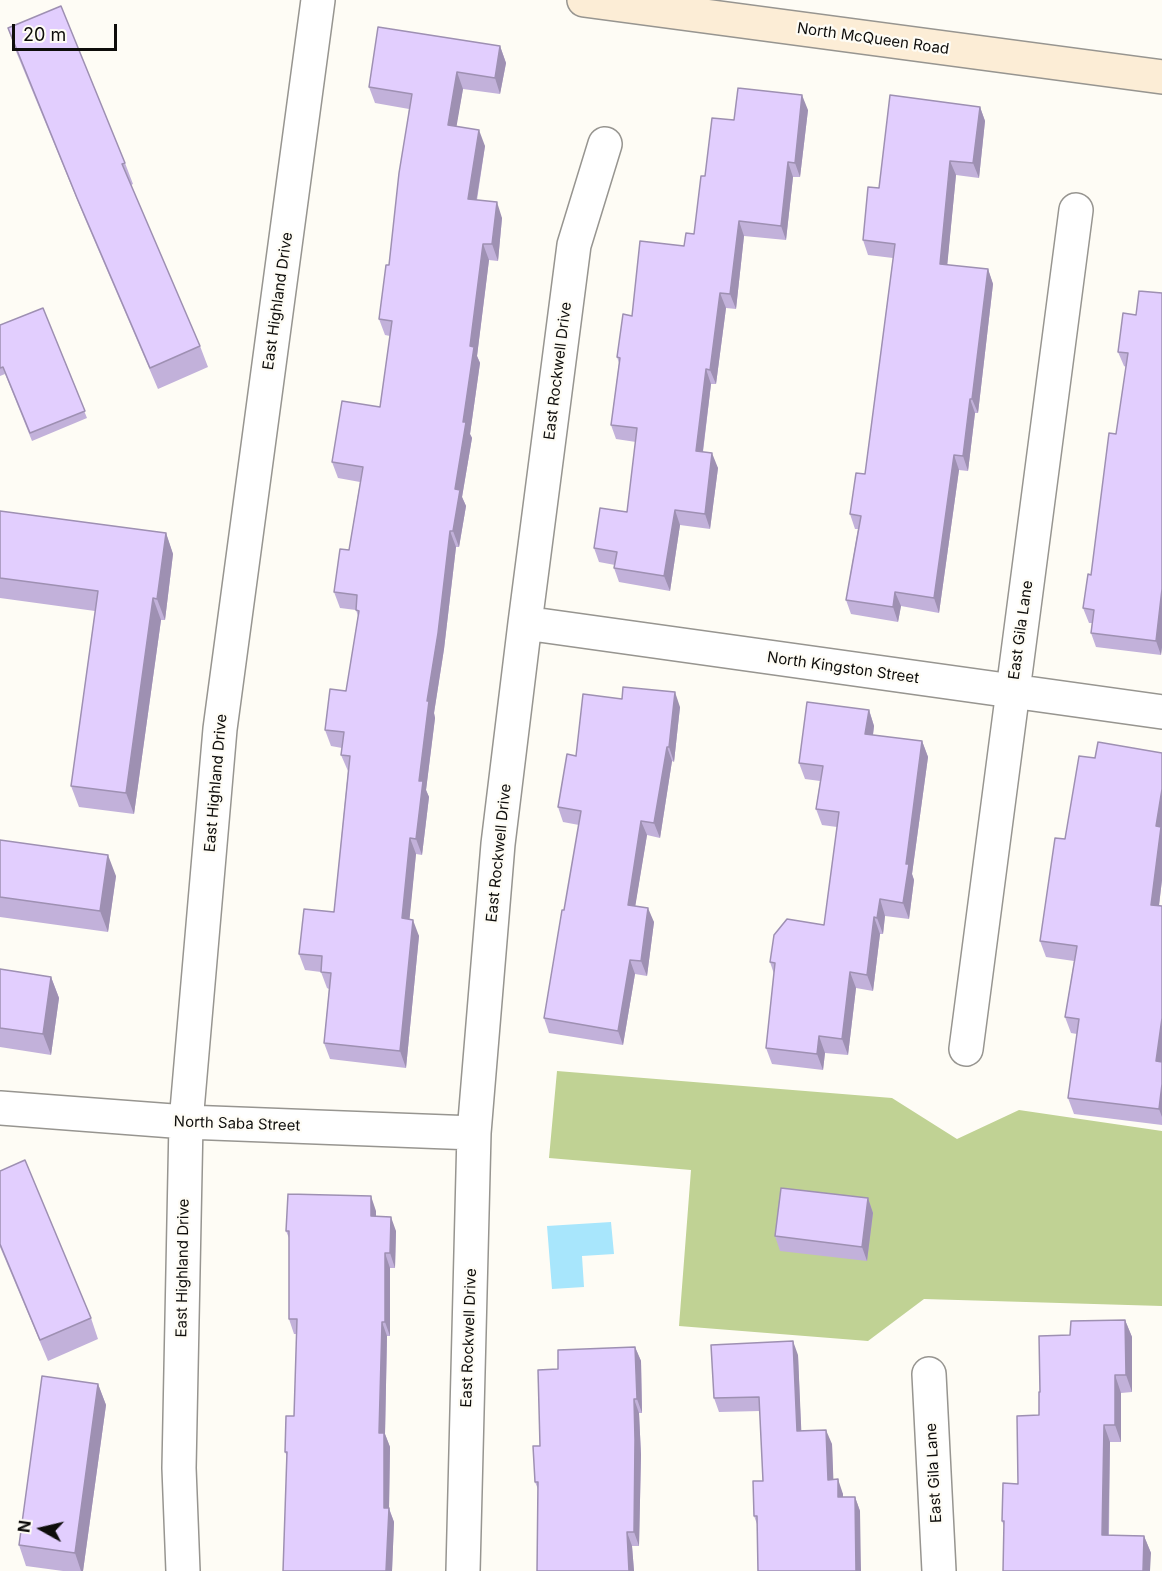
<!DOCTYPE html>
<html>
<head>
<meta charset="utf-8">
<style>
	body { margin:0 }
	#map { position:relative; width:1162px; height:1571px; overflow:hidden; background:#fefcf5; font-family:Inter,sans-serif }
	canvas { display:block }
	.north { position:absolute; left:12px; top:1499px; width:60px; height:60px; -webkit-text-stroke:4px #fefcf5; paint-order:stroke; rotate:278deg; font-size:16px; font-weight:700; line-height:24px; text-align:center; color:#0e0d0b }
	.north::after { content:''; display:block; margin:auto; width:21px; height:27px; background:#0e0d0b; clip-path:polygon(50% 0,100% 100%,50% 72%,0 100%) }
	.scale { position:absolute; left:12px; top:24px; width:105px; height:27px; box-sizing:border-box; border:3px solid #0e0d0b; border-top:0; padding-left:8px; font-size:18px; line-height:21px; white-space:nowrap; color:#0e0d0b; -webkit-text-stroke:4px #fefcf5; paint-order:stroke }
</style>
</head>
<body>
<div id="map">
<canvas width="1162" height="1571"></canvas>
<div class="north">N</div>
<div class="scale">20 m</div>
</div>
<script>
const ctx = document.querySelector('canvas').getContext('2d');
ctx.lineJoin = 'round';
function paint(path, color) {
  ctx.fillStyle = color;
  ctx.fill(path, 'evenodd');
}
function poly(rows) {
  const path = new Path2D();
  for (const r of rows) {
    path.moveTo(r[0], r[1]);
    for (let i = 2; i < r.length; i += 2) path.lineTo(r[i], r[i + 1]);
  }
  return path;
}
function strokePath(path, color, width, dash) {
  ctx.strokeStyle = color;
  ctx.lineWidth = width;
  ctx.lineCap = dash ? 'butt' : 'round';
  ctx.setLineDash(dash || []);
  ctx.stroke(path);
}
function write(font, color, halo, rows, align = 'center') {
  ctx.font = font + ' Inter,sans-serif';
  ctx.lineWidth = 4.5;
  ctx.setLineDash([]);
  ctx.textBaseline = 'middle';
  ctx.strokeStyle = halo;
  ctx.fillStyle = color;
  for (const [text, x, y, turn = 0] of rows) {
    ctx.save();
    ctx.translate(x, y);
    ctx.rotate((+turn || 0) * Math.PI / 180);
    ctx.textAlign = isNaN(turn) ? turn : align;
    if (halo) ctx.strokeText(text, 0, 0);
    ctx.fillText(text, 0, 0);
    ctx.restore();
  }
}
paint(poly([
	[557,1071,892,1098,957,1139,1019,1110,1162,1131,1162,1306,924,1299,868,1341,679,1326,691,1170,549,1158]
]), '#c0d294');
paint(poly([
	[611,1222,614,1254,582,1256,584,1287,552,1289,547,1226]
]), '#a8e6fc');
const street = poly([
	[525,623,1162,712],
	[966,1049,1076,210],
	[0,1108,186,1122,474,1133],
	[929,1374,939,1571],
	[183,1571,179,1468,186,1122,220,729,318,0],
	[463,1571,474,1133,498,844,525,623,574,245,605,144]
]);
const secondary = poly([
	[584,0,1162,77]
]);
strokePath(street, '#979590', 36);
strokePath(secondary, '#979590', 36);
strokePath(street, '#fff', 33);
strokePath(secondary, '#fcedd6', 33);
paint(poly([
	[8,28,125,163,133,184,131,185,200,346,208,367,158,389,85,219,15,49],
	[500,46,506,63,500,94,463,89,456,126,485,146,477,200,502,218,498,261,489,260,477,356,480,363,470,434,472,438,462,497,466,506,459,547,456,547,444,649,434,713,435,718,426,790,429,797,422,855,416,854,409,919,419,936,406,1068,330,1059,324,1043,329,989,327,988,321,972,305,970,299,954,334,912,348,771,341,755,342,748,331,746,325,730,346,691,358,616,356,610,340,608,334,592,349,550,360,482,338,478,332,462,380,407,390,336,385,335,379,319,389,265,409,109,375,103,369,87],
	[980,107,985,121,979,178,956,175,947,265,988,269,993,284,978,413,975,413,968,471,959,470,939,613,901,606,898,622,851,614,846,600,858,529,855,529,850,514,865,474,893,258,868,255,863,240,879,188],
	[808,110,800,177,793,177,786,240,744,236,736,309,726,308,716,384,711,384,703,452,718,468,710,529,680,525,670,591,619,582,614,568,615,565,599,562,594,548,627,512,636,442,616,439,611,425,619,363,617,357,632,316,684,246,694,234,705,176,734,120],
	[1162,293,1162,647,1161,655,1096,647,1091,633,1092,623,1089,623,1083,608,1091,575,1116,434,1126,367,1124,366,1118,352,1136,315],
	[43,308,87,418,32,441,5,374,0,376,0,325],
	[0,511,166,533,173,554,165,620,161,620,134,814,79,807,71,786,95,611,0,598],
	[680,707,674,762,672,761,660,838,647,835,635,906,654,922,647,976,635,974,623,1045,549,1033,544,1018,564,910,579,825,563,822,558,807,576,756],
	[869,710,874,726,873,735,922,741,928,757,912,874,914,880,909,919,885,916,883,934,880,934,873,991,856,988,848,1055,825,1053,823,1070,772,1064,766,1048,774,974,770,962,824,925,837,827,822,825,816,809,820,781,805,779,799,763],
	[1162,753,1162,880,1159,906,1162,906,1162,1125,1074,1114,1068,1098,1077,1034,1071,1033,1065,1017,1074,961,1046,957,1040,941,1065,839,1095,758],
	[0,840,116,876,108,932,0,917],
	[0,969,51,977,59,998,51,1055,0,1047],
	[0,1171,91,1318,98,1339,48,1361,0,1247],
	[868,1198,873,1213,867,1261,780,1251,775,1236],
	[376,1211,376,1216,396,1231,395,1268,390,1268,390,1336,387,1336,385,1434,390,1447,389,1508,394,1522,392,1571,283,1571,287,1456,285,1452,294,1416,297,1334,294,1334,289,1319,289,1238,286,1231],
	[1125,1320,1132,1337,1132,1392,1121,1393,1121,1442,1110,1442,1109,1535,1144,1536,1151,1553,1004,1526,1002,1521,1018,1484,1039,1415,1040,1392,1070,1335],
	[635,1347,641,1361,642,1413,639,1413,641,1455,639,1546,632,1546,634,1571,537,1571,538,1489,535,1482,540,1446],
	[798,1355,801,1431,832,1444,833,1479,843,1494,843,1497,855,1497,860,1511,757,1524,754,1516,763,1481,760,1411,719,1412,714,1398],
	[98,1384,106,1405,83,1571,63,1571,26,1566,19,1545]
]), '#c2b1da');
paint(poly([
	[500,46,506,63,500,94,495,78],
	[457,72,463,89,454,141,448,125],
	[802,95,808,110,800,177,795,163],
	[980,107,985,121,979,178,973,163],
	[479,130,485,146,474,215,468,199],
	[950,161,956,175,946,278,940,264],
	[788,162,793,177,786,240,781,226],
	[497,202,502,218,498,261,492,244],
	[739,221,744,236,736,309,730,294],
	[483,244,489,260,477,356,480,363,470,434,472,438,462,497,466,506,459,547,453,531,455,489,463,422,470,346],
	[988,269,993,284,978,413,972,399],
	[720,293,726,308,716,384,710,370],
	[706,369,711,384,701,466,696,451],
	[970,399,975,413,968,471,963,456],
	[712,453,718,468,710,529,705,514],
	[954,455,959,470,939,613,934,598],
	[675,510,680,525,670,591,664,576],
	[450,531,456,547,444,649,434,713,435,718,426,790,429,797,422,855,416,839,419,781,427,701],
	[166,533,173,554,165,620,157,599],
	[1162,589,1162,647,1161,655,1156,641],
	[895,592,901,606,898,622,893,607],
	[153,598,161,620,134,814,126,793],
	[675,692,680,707,674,762,669,747],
	[869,710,874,726,871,750,865,734],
	[922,741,928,757,912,874,914,880,909,919,903,903,906,864],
	[667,747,672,761,660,838,654,823],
	[1162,789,1162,880,1157,921,1151,905,1156,826],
	[641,821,647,835,633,920,628,905],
	[410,838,416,854,408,935,402,918],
	[108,855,116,876,108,932,100,911],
	[880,899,885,916,883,934,877,918],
	[648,908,654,922,647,976,641,961],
	[874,917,880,934,873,991,867,975],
	[413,920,419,936,406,1068,400,1051],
	[630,960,635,974,623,1045,618,1031],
	[850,972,856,988,848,1055,842,1039],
	[51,977,59,998,51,1055,43,1034],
	[1162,1018,1162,1073,1156,1061],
	[819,1036,825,1053,823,1070,817,1054],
	[1162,1084,1162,1117,1159,1109],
	[371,1196,376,1211,376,1230,371,1216],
	[868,1198,873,1213,867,1261,862,1247],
	[391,1217,396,1231,395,1268,390,1253],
	[385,1253,390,1268,390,1336,385,1322],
	[1125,1320,1132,1337,1132,1392,1126,1375],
	[382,1322,387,1336,385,1434,390,1447,389,1509,394,1522,392,1571,386,1571,379,1433],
	[793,1341,798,1355,802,1446,797,1431],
	[635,1347,641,1361,642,1413,637,1399],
	[1115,1375,1121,1393,1121,1442,1115,1425],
	[98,1384,106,1405,83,1571,81,1571,75,1553],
	[634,1399,639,1413,641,1455,639,1546,634,1532],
	[1104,1425,1110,1442,1108,1552,1102,1535],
	[826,1430,832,1444,834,1494,828,1480],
	[838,1479,843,1494,843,1512,838,1497],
	[855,1497,860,1511,861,1571,856,1571],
	[627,1532,632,1546,634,1571,629,1571],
	[1144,1536,1151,1553,1150,1571,1143,1571]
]), '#9e90b2');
const building = poly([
	[61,6,125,163,122,164,200,346,150,368,77,198,8,28,61,6],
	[378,27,500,46,495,78,457,72,448,125,479,130,468,199,497,202,492,244,483,244,470,346,474,347,463,422,466,422,455,489,460,490,453,531,450,531,438,633,427,701,429,701,419,781,423,781,416,839,410,838,402,918,413,920,400,1051,324,1043,331,973,321,972,322,956,299,954,304,909,334,912,350,756,341,755,344,732,325,730,330,689,346,691,359,611,356,610,357,595,334,592,340,549,349,550,363,467,332,462,342,401,380,407,392,321,379,319,386,265,389,265,399,173,412,94,369,87,378,27],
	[738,88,802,95,795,163,788,162,781,226,739,221,730,294,720,293,710,370,706,369,696,451,712,453,705,514,675,510,664,576,614,568,617,552,594,548,600,508,627,512,637,428,611,425,620,358,617,357,623,314,632,316,640,241,684,246,686,233,694,234,701,176,705,176,712,118,734,120,738,88],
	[890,95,980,107,973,163,950,161,940,264,988,269,972,399,970,399,963,456,954,455,934,598,895,592,893,607,846,600,861,516,850,514,856,473,865,474,895,244,863,240,868,187,879,188,890,95],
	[1139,291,1162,293,1162,589,1156,641,1091,633,1094,610,1083,608,1088,574,1091,575,1109,433,1116,434,1128,353,1118,352,1123,313,1136,315,1139,291],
	[43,308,85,411,30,433,3,367,0,368,0,325,43,308],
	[0,511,166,533,157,599,153,598,126,793,71,786,98,591,0,578,0,511],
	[623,687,675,692,669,747,667,747,654,823,641,821,628,905,648,908,641,961,630,960,618,1031,544,1018,562,910,564,910,581,811,558,807,567,754,576,756,583,694,622,699,623,687],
	[807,702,869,710,865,734,922,741,906,864,909,864,903,903,880,899,877,918,874,917,867,975,850,972,842,1039,819,1036,817,1054,766,1048,775,963,770,962,774,935,787,919,824,925,839,812,816,809,823,766,799,763,807,702],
	[1098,742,1162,753,1162,789,1156,826,1161,827,1151,905,1162,906,1162,1018,1156,1061,1162,1062,1162,1084,1159,1109,1068,1098,1079,1019,1065,1017,1077,946,1040,941,1055,838,1065,839,1079,756,1095,758,1098,742],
	[0,840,108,855,100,911,0,897,0,840],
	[0,969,51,977,43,1034,0,1028,0,969],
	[25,1160,91,1318,40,1340,0,1244,0,1171,25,1160],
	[781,1188,868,1198,862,1247,775,1236,781,1188],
	[288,1194,371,1196,371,1216,391,1217,390,1253,385,1253,385,1322,382,1322,379,1433,384,1433,384,1508,389,1508,386,1571,283,1571,287,1452,285,1452,286,1416,294,1416,297,1319,289,1319,289,1231,286,1231,288,1194],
	[1125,1320,1126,1375,1115,1375,1115,1425,1104,1425,1102,1535,1144,1536,1143,1571,1003,1571,1004,1521,1002,1521,1003,1483,1018,1484,1017,1416,1039,1415,1039,1392,1040,1392,1039,1336,1070,1335,1071,1321,1125,1320],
	[793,1341,797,1431,826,1430,828,1480,838,1479,838,1497,855,1497,856,1571,758,1571,757,1516,754,1516,753,1481,763,1481,759,1397,714,1398,711,1345,793,1341],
	[635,1347,637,1399,634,1399,635,1440,634,1532,627,1532,629,1571,537,1571,538,1482,535,1482,533,1446,540,1446,538,1370,558,1369,558,1350,635,1347],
	[42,1376,98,1384,75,1553,19,1545,42,1376]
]);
paint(building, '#e2cefe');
strokePath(building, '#9e90b2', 1.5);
write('15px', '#0e0d0b', '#fefcf5', [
	["North McQueen Road",873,39,8],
	["East Highland Drive",278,301,-82],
	["East Rockwell Drive",558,371,-83],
	["East Gila Lane",1021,630,-82],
	["North Kingston Street",843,668,8],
	["East Highland Drive",216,783,-85],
	["East Rockwell Drive",499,853,-84],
	["North Saba Street",237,1124,2],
	["East Highland Drive",183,1268,-89],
	["East Rockwell Drive",469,1338,-88],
	["East Gila Lane",934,1473,-93]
]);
</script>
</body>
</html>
